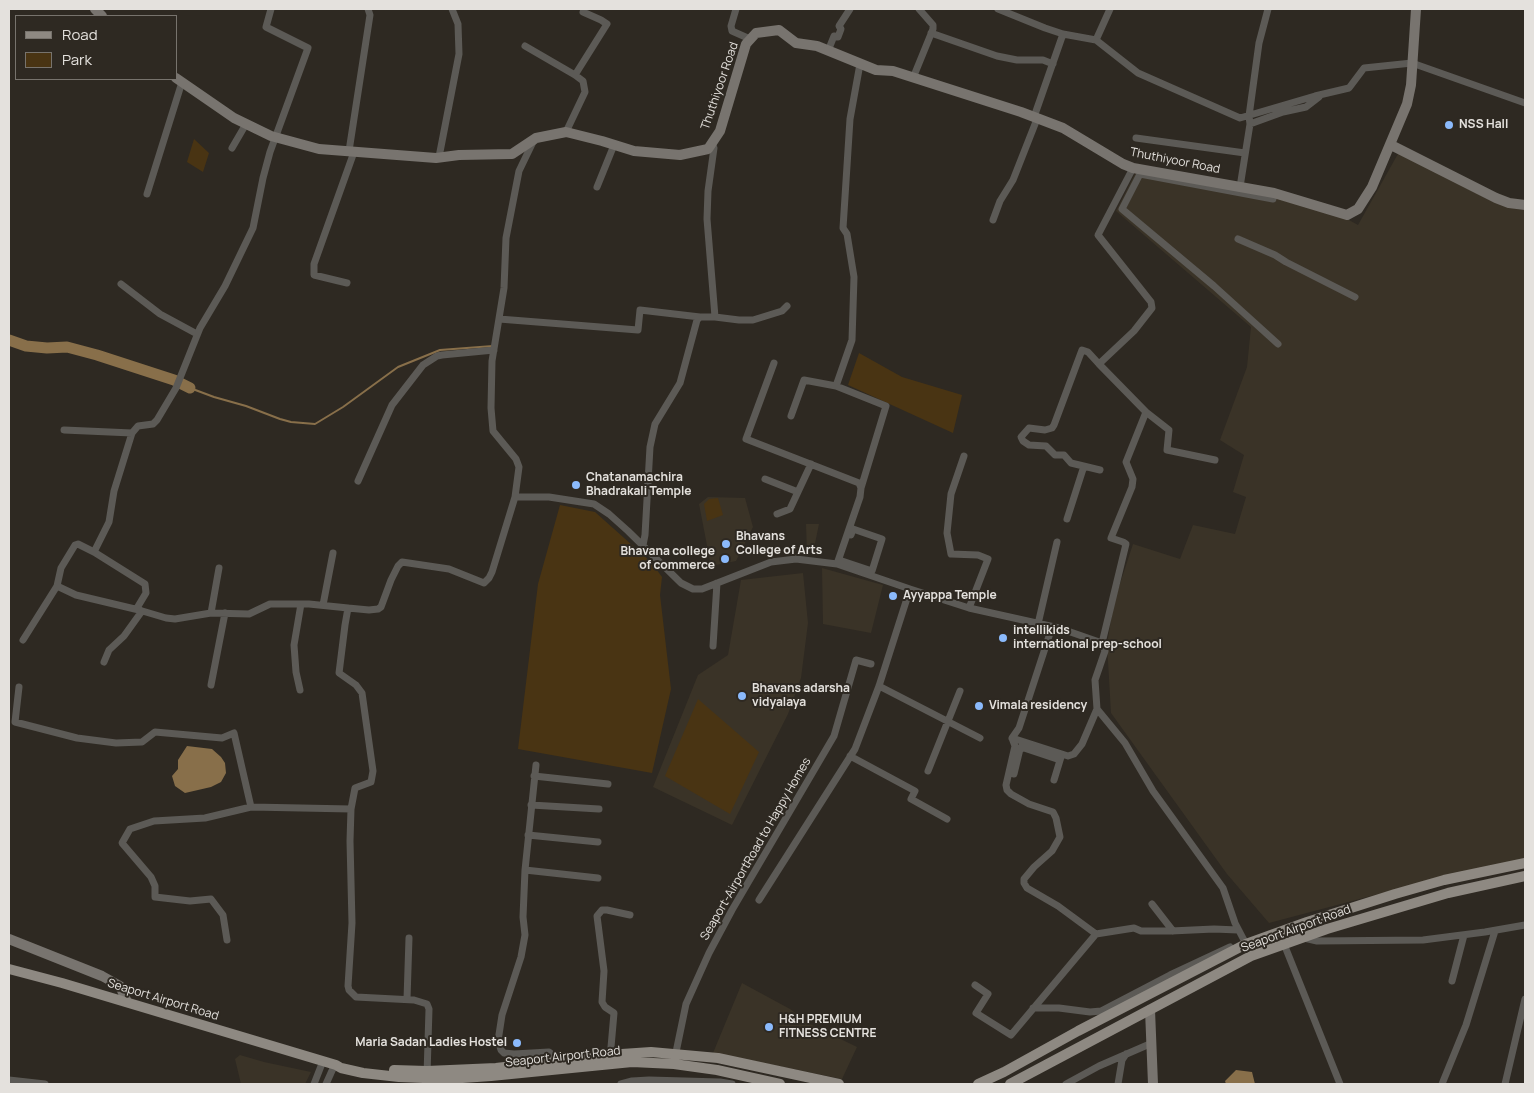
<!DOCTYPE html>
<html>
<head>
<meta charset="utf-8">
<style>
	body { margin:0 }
	#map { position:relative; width:1534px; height:1093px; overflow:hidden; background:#2e2922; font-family:Manrope,sans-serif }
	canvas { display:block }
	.frame { position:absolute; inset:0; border:10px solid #e4e1dd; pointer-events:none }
	.legend { position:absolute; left:15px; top:15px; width:162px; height:65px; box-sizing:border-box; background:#2e2922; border:1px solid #77736d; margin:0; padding:6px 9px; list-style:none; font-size:15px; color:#e4e1dd }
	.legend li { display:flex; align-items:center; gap:10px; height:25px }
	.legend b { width:25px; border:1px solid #77736d }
</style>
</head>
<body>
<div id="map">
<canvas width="1534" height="1093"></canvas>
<div class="frame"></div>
<ul class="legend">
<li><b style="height:6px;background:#8e8982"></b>Road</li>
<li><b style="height:14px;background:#493413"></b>Park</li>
</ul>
</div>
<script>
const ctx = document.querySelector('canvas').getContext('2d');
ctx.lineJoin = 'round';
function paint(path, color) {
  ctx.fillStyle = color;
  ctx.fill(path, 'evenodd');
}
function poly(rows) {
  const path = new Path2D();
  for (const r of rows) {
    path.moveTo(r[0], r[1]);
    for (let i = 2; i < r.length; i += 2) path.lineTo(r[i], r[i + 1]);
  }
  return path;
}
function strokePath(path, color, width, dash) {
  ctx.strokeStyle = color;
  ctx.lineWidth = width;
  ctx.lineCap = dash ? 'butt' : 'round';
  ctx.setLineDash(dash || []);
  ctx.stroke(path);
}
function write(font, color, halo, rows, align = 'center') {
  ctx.font = font + ' Manrope,sans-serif';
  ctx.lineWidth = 4;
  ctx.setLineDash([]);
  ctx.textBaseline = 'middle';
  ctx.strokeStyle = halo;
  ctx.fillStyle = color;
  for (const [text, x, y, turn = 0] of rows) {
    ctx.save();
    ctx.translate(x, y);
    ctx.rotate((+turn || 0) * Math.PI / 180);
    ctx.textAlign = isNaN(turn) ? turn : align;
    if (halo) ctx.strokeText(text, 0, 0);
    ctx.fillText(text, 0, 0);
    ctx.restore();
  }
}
paint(poly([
	[1399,152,1491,201,1517,209,1525,210,1525,859,1439,878,1269,923,1227,874,1111,713,1107,644,1114,602,1133,544,1180,559,1193,525,1235,534,1246,497,1233,492,1244,455,1220,440,1247,367,1251,327,1116,211,1136,172,1272,195,1338,214,1358,225],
	[708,497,745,498,753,527,736,561,711,566,699,504],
	[806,524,819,524,813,553,807,554],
	[822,568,883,585,871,633,823,624],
	[803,573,808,623,801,678,788,714,732,825,653,787,698,675,728,655,741,580],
	[742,983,790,1009,812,1025,857,1047,842,1079,713,1053],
	[240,1055,264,1062,311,1072,305,1084,241,1084,235,1059]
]), '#3a3327');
paint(poly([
	[194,139,209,153,203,172,187,162],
	[859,353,902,377,962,395,953,433,848,385],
	[718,498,723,515,707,521,704,504,709,499],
	[560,505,595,512,651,562,662,577,660,595,671,689,652,773,518,749,538,584],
	[698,699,759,752,730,814,665,776]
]), '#493413');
paint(poly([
	[187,746,212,749,221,757,225,763,226,773,221,782,211,787,185,793,175,786,172,776,178,769,178,760],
	[1236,1070,1252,1072,1255,1084,1226,1084,1225,1081]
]), '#886f4a');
strokePath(poly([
	[190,388,214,397,246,406,280,419,291,422,315,424,343,407,398,367,440,350,493,346]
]), '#886f4a', 2);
strokePath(poly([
	[9,340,26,346,47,348,67,347,97,355,174,380,190,388]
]), '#886f4a', 11);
strokePath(poly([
	[271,9,266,27,308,48,270,152,263,178,253,228,225,286,200,328,176,388,157,420,153,424,138,426,132,433,114,491,109,522,94,552,145,584,146,593,137,608,139,610,166,618,175,619,211,613,249,614,270,604,309,604,348,608],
	[736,9,731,26,732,31,750,39],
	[998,9,1045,28,1063,34,1096,40],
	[1110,9,1096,40,1138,73,1240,118,1315,96,1349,88,1364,68,1412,63,1525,103],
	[931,33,997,56,1017,60,1043,60,1053,64],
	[525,46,575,75],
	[828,51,834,36,838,37,841,29,839,26,850,9],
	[860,64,850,119,843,228,847,234,854,277,852,340,836,386,886,406,861,488],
	[913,78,933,29,933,25,919,9],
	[1034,117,1063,34],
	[1250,124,1283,112,1306,107,1319,97],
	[566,132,585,92,583,81,575,75,607,24,601,20,583,12,584,9],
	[1136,138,1245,153],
	[533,142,519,171,506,238,504,288,492,361,491,408,493,431,516,459,519,467,515,497,549,497,594,504,609,514,628,531,681,583,693,589,702,589,771,562,796,559,837,564,910,589,879,686,855,749,759,900],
	[232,148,246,124],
	[349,151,370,15,368,9],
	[439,157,459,54,458,24,452,9],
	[597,187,614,145],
	[1240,187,1250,124,1249,116,1259,43,1268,9],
	[1274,193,1273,199,1140,174,1122,209,1214,286,1278,344],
	[147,194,182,82],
	[993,220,1000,201,1013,180,1037,119],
	[1238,239,1275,255,1286,262,1355,297],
	[347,283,314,275,314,264,354,152],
	[121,284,160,314,197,334],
	[715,317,739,320,753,320,782,311,787,306],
	[499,319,638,330,640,310,700,317],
	[774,363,746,439,859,483,861,488,860,497,837,564],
	[1099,364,1088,352,1082,350,1054,425,1052,428,1045,430,1029,428,1021,437,1023,441,1029,445,1046,446,1055,455,1064,455,1071,463,1100,470],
	[1146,412,1169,430,1167,450,1215,460],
	[791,416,804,380,836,386],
	[64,430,132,433],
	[964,456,951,494,947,533,951,554,978,555,988,559,969,608],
	[765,479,798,492],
	[358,481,392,405,423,365,437,356,442,355,494,350],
	[777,514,790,509,811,464],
	[1067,519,1084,466],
	[643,545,645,535,650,447,655,424,680,383,697,320,700,317,715,317,707,219,708,191,714,148,712,143],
	[842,561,872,571,882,539,853,529,851,535],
	[57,586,76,595,139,610],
	[910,589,969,608,1059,628,1102,643,1105,651,1095,680,1097,709,1125,743,1153,791,1223,888,1235,923,1246,944],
	[323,605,333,553],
	[211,613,219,568],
	[1038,624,1057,542],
	[1052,627,1019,728,1012,738,1015,746,1006,785,1007,790,1011,794,1029,804,1053,812,1056,818,1060,837,1052,851,1034,867,1024,879,1024,883,1027,888,1058,906,1096,934,1134,928,1141,931,1171,931,1214,929,1238,930],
	[23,640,57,586,61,568,75,545,78,544,94,552],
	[1102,643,1126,544,1123,542,1111,538,1132,487,1133,479,1126,462,1146,412,1099,364,1134,331,1152,308,1151,302,1098,235,1133,168],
	[713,646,717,583],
	[104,662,109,650,124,636,142,611],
	[211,685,225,613],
	[879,686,980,738],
	[19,687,15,722,77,738,116,743,142,742,155,732,222,738,234,733,251,807],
	[300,690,296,672,294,645,301,604],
	[1012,738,1068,756,1074,754,1082,744,1097,709],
	[850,756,915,791,911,799,947,819],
	[536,765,525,870,523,917,525,935,521,957,502,1015,498,1041,501,1050,504,1053,514,1054,549,1052,555,1057,556,1065],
	[928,771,960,691],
	[1014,774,1020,749,1021,747,1060,760],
	[534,776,608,784],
	[1054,780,1061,757],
	[531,805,599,809],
	[528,835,598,842],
	[525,870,598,878],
	[1152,904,1173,931],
	[1304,938,1317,941,1423,940,1485,932,1525,925],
	[227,940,223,915,211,899,190,901,155,897,155,886,151,877,122,843,130,829,154,821,205,818,251,807,351,809],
	[1284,944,1340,1084],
	[1452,981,1464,935],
	[975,985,988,994,976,1013,1011,1035,1096,934],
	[407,999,409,938],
	[1033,1008,1059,1008,1090,1012,1101,1011,1170,975,1230,947],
	[611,1047,614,1013,605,1007,602,1002,604,971,597,916,602,910,607,910,630,915],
	[675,1057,686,1004,709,953,732,910,834,736,856,660,871,664],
	[427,1075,429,1009,427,1004,414,1000,356,997,349,990,348,986,352,923,350,841,351,809,355,788,371,782,373,771,362,693,356,685,339,673,345,625,348,608,369,610,378,609,381,607,391,580,398,566,402,562,449,569,484,583,489,578,492,572,515,497],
	[9,1080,45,1084],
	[314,1084,323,1061],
	[326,1084,335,1064],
	[621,1084,632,1081,649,1080,720,1082,732,1084],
	[1066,1084,1099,1066,1152,1043],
	[1118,1084,1122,1060,1126,1054],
	[1442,1084,1466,1025,1495,931],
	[1505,1084,1525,999]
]), '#5c5a56', 7);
strokePath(poly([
	[95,9,102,16],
	[176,78,234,118,271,136,319,149,436,158,459,155,512,154,536,138,566,132,602,141,634,151,680,155,708,149,720,131,746,44,756,33,779,30,796,43,817,46,876,70,893,71,1021,112,1063,128,1123,164,1133,168,1274,193,1347,215,1358,209,1372,187,1407,104,1411,85,1416,9],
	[1391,145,1496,198,1509,203,1525,205],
	[9,939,102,976,120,986,127,1002],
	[1150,1010,1153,1084]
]), '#78746f', 10);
strokePath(poly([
	[9,969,62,983,336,1065,341,1068,363,1073,399,1077,448,1079,491,1076,632,1062,674,1064,717,1070,780,1084],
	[394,1070,427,1071,496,1068,607,1055,651,1052,718,1058,839,1084],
	[978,1084,1004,1072,1078,1031,1246,944,1307,922,1395,894,1444,880,1525,863],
	[1010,1084,1251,956,1327,929,1448,893,1525,876]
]), '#8e8982', 10);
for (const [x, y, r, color] of [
	[1449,125,5,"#8bbafc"],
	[576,485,5,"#8bbafc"],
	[726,544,5,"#8bbafc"],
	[725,559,5,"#8bbafc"],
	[893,596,5,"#8bbafc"],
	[1003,638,5,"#8bbafc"],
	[742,696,5,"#8bbafc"],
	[979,706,5,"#8bbafc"],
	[769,1027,5,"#8bbafc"],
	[517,1043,5,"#8bbafc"]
]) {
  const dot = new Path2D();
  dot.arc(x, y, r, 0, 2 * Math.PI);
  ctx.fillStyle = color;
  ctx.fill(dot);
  strokePath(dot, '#2e2922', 2);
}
write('12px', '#e4e1dd', '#2e2922', [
	["Thuthiyoor Road",720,86,-71],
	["Thuthiyoor Road",1175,161,11],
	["Seaport-AirportRoad to Happy Homes",756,849,-60],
	["Seaport Airport Road",1296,929,-20],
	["Seaport Airport Road",163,1000,17],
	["Seaport Airport Road",563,1057,-6]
]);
write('bold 12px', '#e4e1dd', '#2e2922', [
	["NSS Hall",1459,125],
	["Chatanamachira",586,478],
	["Bhadrakali Temple",586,492],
	["Bhavans",736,537],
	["College of Arts",736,551],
	["Bhavana college",715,552,"right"],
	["of commerce",715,566,"right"],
	["Ayyappa Temple",903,596],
	["intellikids",1013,631],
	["international prep-school",1013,645],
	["Bhavans adarsha",752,689],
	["vidyalaya",752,703],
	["Vimala residency",989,706],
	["H&H PREMIUM",779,1020],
	["FITNESS CENTRE",779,1034],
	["Maria Sadan Ladies Hostel",507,1043,"right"]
], 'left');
</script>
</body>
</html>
